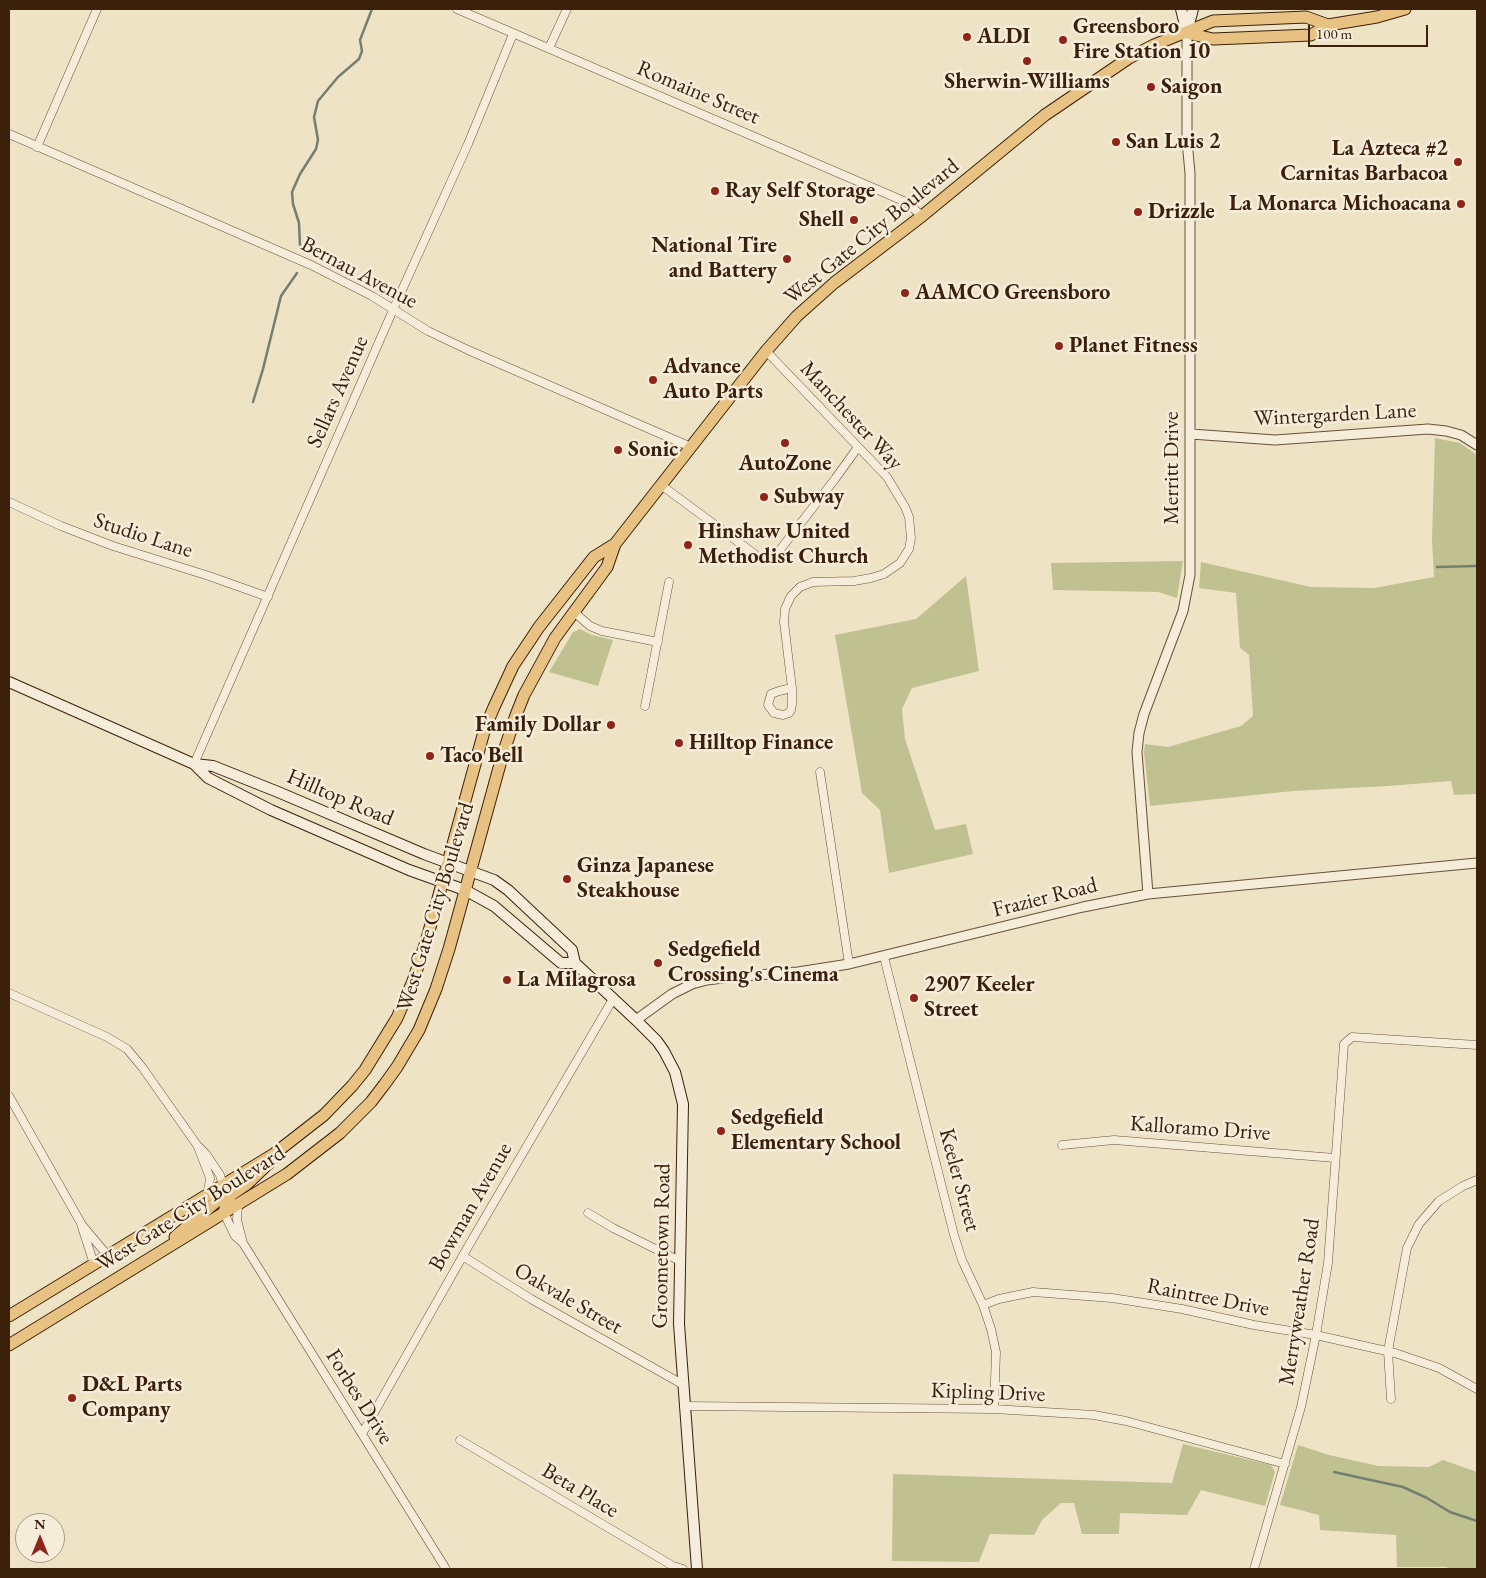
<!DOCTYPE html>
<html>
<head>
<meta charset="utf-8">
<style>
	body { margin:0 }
	#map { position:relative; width:1486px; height:1578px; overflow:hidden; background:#efe3c6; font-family:"EB Garamond",serif }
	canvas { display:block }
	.frame { position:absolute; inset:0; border:10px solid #3b200a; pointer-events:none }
	.north { position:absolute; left:15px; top:1513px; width:50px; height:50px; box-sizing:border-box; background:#f5edda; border:1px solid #ab9b87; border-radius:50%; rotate:0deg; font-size:14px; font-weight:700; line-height:20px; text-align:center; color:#3b200a }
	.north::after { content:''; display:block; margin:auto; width:18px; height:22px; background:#8f2418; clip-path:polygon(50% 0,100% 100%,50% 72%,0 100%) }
	.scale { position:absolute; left:1308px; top:25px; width:120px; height:22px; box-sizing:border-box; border:2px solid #3b200a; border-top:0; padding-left:6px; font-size:15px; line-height:18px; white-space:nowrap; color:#3b200a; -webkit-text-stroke:4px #f5edda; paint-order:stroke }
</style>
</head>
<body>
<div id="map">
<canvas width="1486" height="1578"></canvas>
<div class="frame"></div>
<div class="north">N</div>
<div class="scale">100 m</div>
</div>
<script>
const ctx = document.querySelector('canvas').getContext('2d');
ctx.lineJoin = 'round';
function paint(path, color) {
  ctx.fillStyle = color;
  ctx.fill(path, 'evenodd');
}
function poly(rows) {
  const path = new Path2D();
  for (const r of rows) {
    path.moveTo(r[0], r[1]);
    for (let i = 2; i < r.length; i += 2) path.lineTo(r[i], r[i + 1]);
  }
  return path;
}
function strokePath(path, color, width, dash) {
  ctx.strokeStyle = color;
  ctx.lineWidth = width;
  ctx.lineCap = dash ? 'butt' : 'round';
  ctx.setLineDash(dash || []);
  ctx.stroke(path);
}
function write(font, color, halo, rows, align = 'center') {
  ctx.font = font + ' "EB Garamond",serif';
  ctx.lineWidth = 5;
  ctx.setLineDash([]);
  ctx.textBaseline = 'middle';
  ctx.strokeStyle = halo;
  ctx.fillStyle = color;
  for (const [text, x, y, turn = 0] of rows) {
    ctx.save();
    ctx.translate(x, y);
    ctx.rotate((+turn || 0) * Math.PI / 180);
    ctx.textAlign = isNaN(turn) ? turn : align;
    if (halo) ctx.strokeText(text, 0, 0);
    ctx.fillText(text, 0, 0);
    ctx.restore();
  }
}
paint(poly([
	[1435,438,1460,443,1477,455,1477,794,1454,795,1451,781,1388,786,1293,791,1150,806,1144,752,1145,744,1168,747,1241,726,1253,716,1249,655,1240,648,1236,593,1199,588,1201,562,1311,587,1374,588,1434,577,1432,540],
	[1183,561,1177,598,1158,592,1053,590,1051,563],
	[966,576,979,671,912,688,902,709,905,739,935,830,966,824,973,854,889,873,880,810,862,793,835,635,916,619],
	[580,629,592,635,613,640,598,686,549,672,573,632],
	[1183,1444,1271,1465,1275,1472,1265,1506,1201,1490,1187,1515,1120,1513,1119,1534,1082,1534,1074,1503,1061,1503,1042,1520,1034,1535,990,1534,979,1562,892,1561,893,1474,1172,1483],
	[1298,1445,1329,1455,1378,1466,1429,1467,1443,1460,1477,1472,1477,1569,1451,1569,1446,1567,1397,1567,1396,1535,1320,1530,1319,1515,1280,1505]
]), '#c0c191');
strokePath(poly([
	[300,246,299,223,293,204,292,192,300,174,316,149,318,140,314,117,318,101,338,77,359,59,362,51,360,40,372,9],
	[253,402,263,369,281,296,297,273],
	[1437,567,1477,566],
	[1334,1472,1403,1487,1427,1498,1450,1512,1477,1521]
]), '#747f6f', 2.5);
const minor = poly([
	[457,9,906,202,922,216],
	[549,48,567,9],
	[9,134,311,265,372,296,428,331,468,350,691,447],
	[37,147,97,9],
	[766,351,887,477,905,507,909,517,911,538,909,549,900,563,884,574,871,578,854,581,813,582,800,587,791,596,785,609,784,622,792,688,792,704,791,710,789,713,783,715,774,713,768,705,771,694,779,691,792,688],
	[661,485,760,558,768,559,776,555,835,479,858,447],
	[9,502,61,526,113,546,209,576,268,597],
	[574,612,590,626,602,631,658,642],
	[645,706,669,582],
	[194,764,393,310,468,144,513,34],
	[820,772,849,964],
	[884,957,954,1235,962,1260,983,1305,991,1329,996,1352,994,1409],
	[9,993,107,1037,127,1049,142,1067,197,1145,206,1154,220,1175,223,1185],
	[9,1096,82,1225,108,1256],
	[1062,1145,1114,1140,1335,1158],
	[198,1147,210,1178,208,1194],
	[238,1205,237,1220,243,1243],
	[224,1213,235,1236,243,1243,446,1569],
	[588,1213,613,1228,680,1261],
	[82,1227,94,1264],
	[464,1257,531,1299,682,1384],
	[983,1305,999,1299,1033,1292,1112,1298,1182,1309,1254,1325,1316,1335,1395,1353,1439,1368,1477,1389],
	[1391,1399,1388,1351,1407,1248,1419,1224,1439,1201,1463,1186,1477,1180],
	[684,1406,994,1409,1094,1415,1126,1421,1285,1464],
	[362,1434,469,1245,613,999],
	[460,1440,673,1566,683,1569],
	[1254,1569,1301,1407,1316,1335,1328,1263,1344,1044,1352,1037,1477,1045]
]);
const tertiary = poly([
	[1191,434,1275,440,1428,429,1446,431,1461,435,1477,445],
	[1148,894,1137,752,1139,733,1144,714,1183,611,1190,575,1190,173,1187,141,1187,33],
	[636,1020,672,994,692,984,707,980,730,977,798,972,849,964,1083,907,1148,894,1477,863]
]);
const secondary = poly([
	[1181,9,1187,33],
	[1187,32,1193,9],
	[9,682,194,764,208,778,271,810,409,870,465,890,494,906,561,963,575,963],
	[194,764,213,766,278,792,424,854,494,880,508,890,572,950,575,963,636,1020,657,1041,664,1051,675,1072,683,1104,679,1324,697,1569]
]);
const primary = poly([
	[1187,33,1213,39,1311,35,1328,25,1377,17,1405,9],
	[224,1213,226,1203,231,1195,247,1184,272,1160],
	[175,1237,217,1201,223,1185],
	[9,1316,274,1154,324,1115,352,1086,365,1070,397,1018,413,981,426,942,485,728,494,707,513,666,539,627,594,557,615,544,766,351,797,316,834,283,922,216,1045,115,1129,58,1154,45,1213,21,1306,17,1328,25],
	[9,1345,287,1174,340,1133,371,1102,384,1085,397,1067,419,1030,436,989,449,949,502,757,516,715,524,695,555,638,607,567,615,544]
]);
strokePath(minor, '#685139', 9);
strokePath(tertiary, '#685139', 11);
strokePath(secondary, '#3b200a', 12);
strokePath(primary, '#3b200a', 13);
strokePath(minor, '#f5edda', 8);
strokePath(tertiary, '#f5edda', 9);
strokePath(secondary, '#f5edda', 10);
strokePath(primary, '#e8c283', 11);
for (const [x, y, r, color] of [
	[967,37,5,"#8f2418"],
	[1063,40,5,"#8f2418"],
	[1027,61,5,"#8f2418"],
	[1151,87,5,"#8f2418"],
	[1116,142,5,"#8f2418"],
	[1458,162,5,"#8f2418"],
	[715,191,5,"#8f2418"],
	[1461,204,5,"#8f2418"],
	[1138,212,5,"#8f2418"],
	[854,220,5,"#8f2418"],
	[787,259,5,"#8f2418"],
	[905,293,5,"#8f2418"],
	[1059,346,5,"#8f2418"],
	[653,380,5,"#8f2418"],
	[785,443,5,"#8f2418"],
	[618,450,5,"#8f2418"],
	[764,497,5,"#8f2418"],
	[688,545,5,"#8f2418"],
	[611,725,5,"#8f2418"],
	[679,743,5,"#8f2418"],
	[430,756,5,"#8f2418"],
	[567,879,5,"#8f2418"],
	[658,963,5,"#8f2418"],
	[507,980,5,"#8f2418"],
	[914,998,5,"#8f2418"],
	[721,1131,5,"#8f2418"],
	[72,1398,5,"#8f2418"]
]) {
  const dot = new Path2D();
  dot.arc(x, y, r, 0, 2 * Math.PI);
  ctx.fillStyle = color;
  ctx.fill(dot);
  strokePath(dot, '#f5edda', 2);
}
write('bold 22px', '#3b200a', '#f5edda', [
	["Greensboro",1073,27],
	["Fire Station 10",1073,52],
	["ALDI",977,37],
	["Sherwin-Williams",1027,82,"center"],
	["Saigon",1161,87],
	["San Luis 2",1126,142],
	["La Azteca #2",1448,149,"right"],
	["Carnitas Barbacoa",1448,174,"right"],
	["Ray Self Storage",725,191],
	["La Monarca Michoacana",1451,204,"right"],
	["Drizzle",1148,212],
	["Shell",844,220,"right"],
	["National Tire",777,246,"right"],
	["and Battery",777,271,"right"],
	["AAMCO Greensboro",915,293],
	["Planet Fitness",1069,346],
	["Advance",663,367],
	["Auto Parts",663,392],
	["Sonic",628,450],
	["AutoZone",785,464,"center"],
	["Subway",774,497],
	["Hinshaw United",698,532],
	["Methodist Church",698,557],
	["Family Dollar",601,725,"right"],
	["Hilltop Finance",689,743],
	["Taco Bell",440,756],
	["Ginza Japanese",577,866],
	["Steakhouse",577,891],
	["Sedgefield",668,950],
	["Crossing's Cinema",668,975],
	["La Milagrosa",517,980],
	["2907 Keeler",924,985],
	["Street",924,1010],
	["Sedgefield",731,1118],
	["Elementary School",731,1143],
	["D&L Parts",82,1385],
	["Company",82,1410]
], 'left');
write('22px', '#3b200a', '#f5edda', [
	["Romaine Street",698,93,23],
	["West Gate City Boulevard",872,232,-39],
	["Bernau Avenue",359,273,28],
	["Sellars Avenue",338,392,-66],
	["Wintergarden Lane",1335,415,-3],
	["Manchester Way",851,416,47],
	["Merritt Drive",1172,468,-90],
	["Studio Lane",143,536,18],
	["Hilltop Road",340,798,23],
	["Frazier Road",1045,898,-14],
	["West Gate City Boulevard",436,907,-73],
	["Kalloramo Drive",1200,1129,4],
	["Keeler Street",959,1180,75],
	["Bowman Avenue",471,1207,-60],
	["West Gate City Boulevard",191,1209,-32],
	["Groometown Road",662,1246,-89],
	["Raintree Drive",1208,1298,11],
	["Oakvale Street",568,1299,30],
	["Merryweather Road",1300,1302,-81],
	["Kipling Drive",988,1393,2],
	["Forbes Drive",359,1397,58],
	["Beta Place",580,1491,31]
]);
</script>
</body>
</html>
